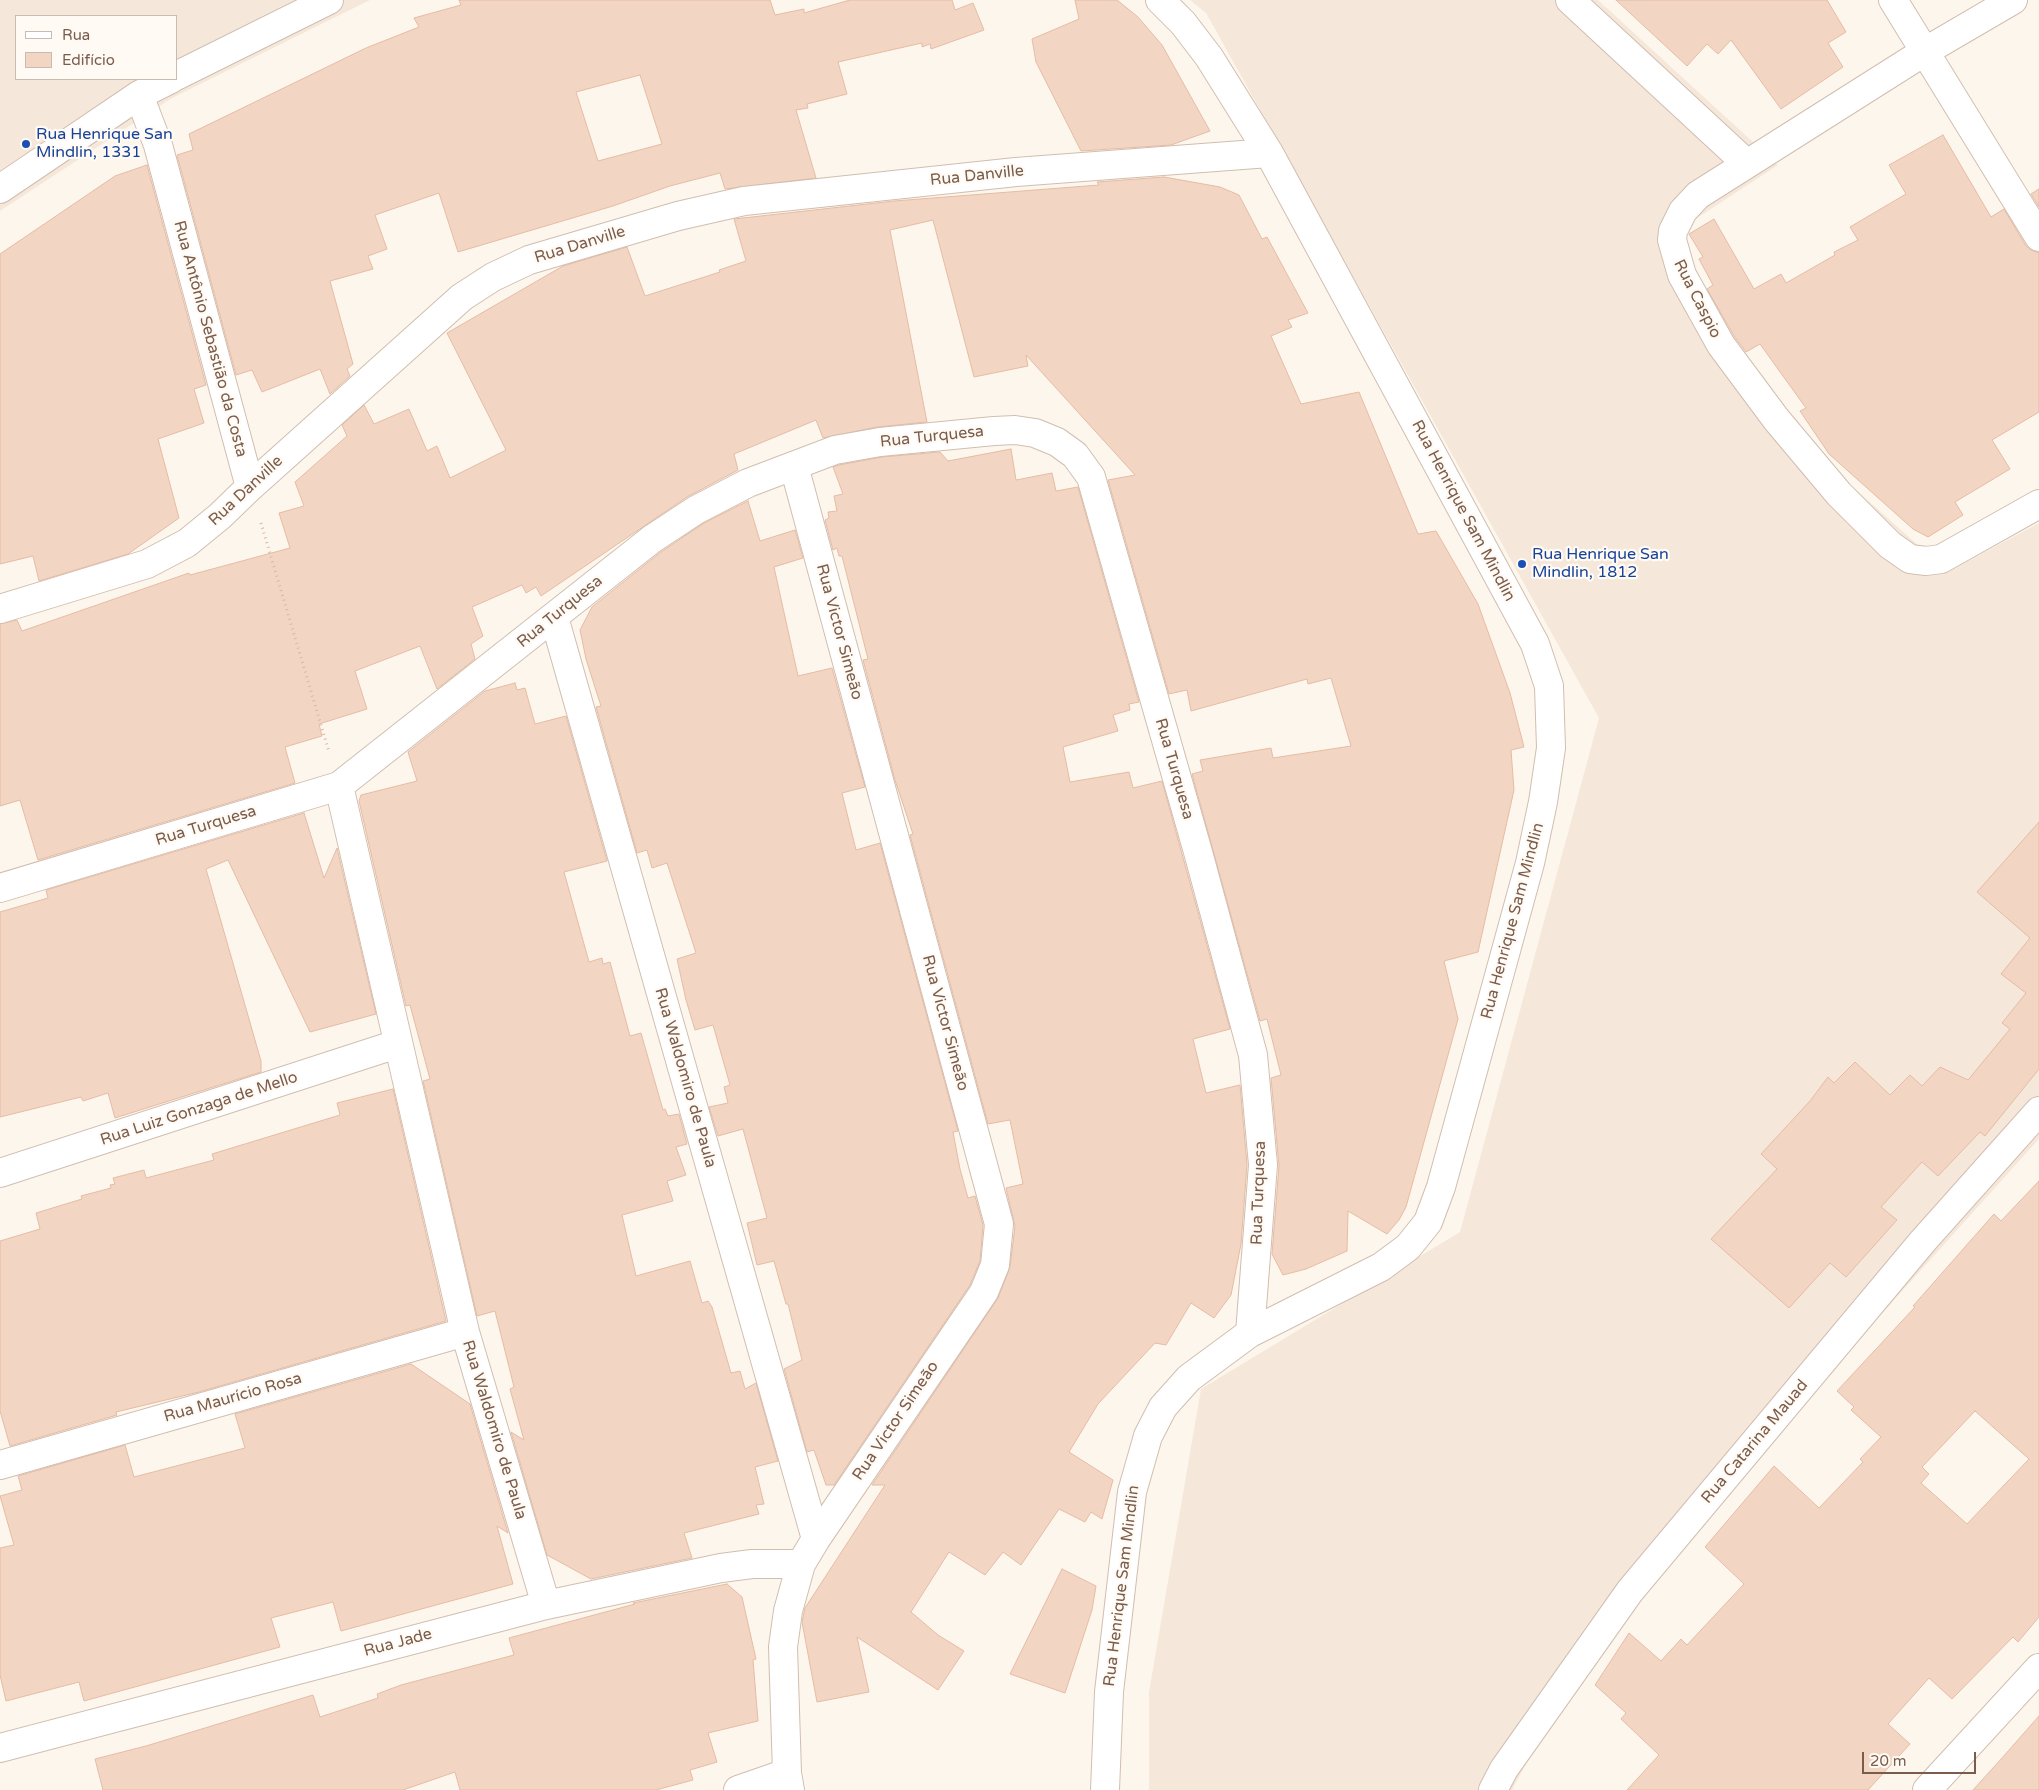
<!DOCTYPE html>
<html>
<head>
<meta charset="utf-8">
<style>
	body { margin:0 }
	#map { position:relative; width:2039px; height:1790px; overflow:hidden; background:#fdf6ec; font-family:"Varela Round",sans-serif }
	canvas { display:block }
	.legend { position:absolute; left:15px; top:15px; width:162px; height:65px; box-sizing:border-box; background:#fffaf3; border:1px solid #cabbb1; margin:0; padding:6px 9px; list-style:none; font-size:15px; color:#7a5c4d }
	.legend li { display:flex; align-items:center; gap:10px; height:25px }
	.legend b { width:25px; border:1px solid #cabbb1 }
	.scale { position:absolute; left:1862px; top:1752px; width:114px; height:22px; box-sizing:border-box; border:2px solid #7a5c4d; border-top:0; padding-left:6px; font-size:15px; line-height:18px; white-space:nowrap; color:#7a5c4d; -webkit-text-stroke:4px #fffaf3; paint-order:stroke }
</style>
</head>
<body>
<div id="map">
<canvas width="2039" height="1790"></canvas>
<ul class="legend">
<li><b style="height:6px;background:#fff"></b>Rua</li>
<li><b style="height:14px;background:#f3d5c3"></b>Edifício</li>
</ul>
<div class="scale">20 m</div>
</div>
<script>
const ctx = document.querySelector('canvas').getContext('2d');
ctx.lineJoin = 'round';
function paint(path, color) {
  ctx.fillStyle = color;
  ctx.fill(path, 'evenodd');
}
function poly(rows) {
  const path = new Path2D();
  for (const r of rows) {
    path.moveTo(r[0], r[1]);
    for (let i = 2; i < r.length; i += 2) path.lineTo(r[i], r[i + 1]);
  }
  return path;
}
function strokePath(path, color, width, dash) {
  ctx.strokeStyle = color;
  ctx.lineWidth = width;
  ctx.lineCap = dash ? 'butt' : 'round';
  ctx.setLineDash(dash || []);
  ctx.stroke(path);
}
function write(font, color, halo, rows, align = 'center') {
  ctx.font = font + ' "Varela Round",sans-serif';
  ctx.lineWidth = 4.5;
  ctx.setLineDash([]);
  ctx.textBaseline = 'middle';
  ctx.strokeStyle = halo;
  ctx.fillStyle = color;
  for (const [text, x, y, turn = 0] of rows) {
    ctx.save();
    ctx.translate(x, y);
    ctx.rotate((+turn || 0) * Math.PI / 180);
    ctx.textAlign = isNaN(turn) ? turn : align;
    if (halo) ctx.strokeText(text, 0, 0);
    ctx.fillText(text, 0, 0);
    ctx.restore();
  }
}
paint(poly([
	[0,0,370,0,172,98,0,211],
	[16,16,176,16,176,79,16,79],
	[1190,0,1598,0,1778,165,1685,226,1690,281,1807,446,1948,572,2039,523,2039,1139,1813,1390,1653,1585,1542,1734,1512,1790,1149,1790,1149,1692,1201,1389,1460,1232,1599,718,1206,13]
]), '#f5e8da');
const building = poly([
	[459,0,770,0,775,15,804,9,804,13,850,0,952,0,955,10,973,3,984,30,931,49,930,44,922,47,922,43,838,62,847,94,807,104,808,108,796,110,816,178,725,189,720,173,670,186,613,206,458,252,439,193,375,215,387,249,368,256,373,269,330,281,353,364,347,369,350,376,330,394,320,369,262,392,252,370,236,375,177,155,193,150,189,134,366,48,419,27,414,18,461,5,459,0],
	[640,75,662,144,598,161,576,92,640,75],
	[1075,0,1117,0,1138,17,1162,45,1210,131,1171,145,1081,151,1036,62,1032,39,1079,19,1075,0],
	[1616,0,1827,0,1846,32,1828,43,1843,67,1781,109,1731,40,1718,54,1707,44,1687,66,1616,0],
	[1943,135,1991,217,2004,209,2026,246,2031,250,2039,253,2039,412,1992,440,2010,469,1955,502,1963,515,1928,537,1913,529,1829,454,1800,411,1806,408,1760,344,1746,352,1734,336,1707,289,1713,285,1699,259,1703,257,1689,234,1714,219,1754,289,1781,274,1786,283,1835,255,1834,252,1858,240,1850,227,1906,194,1889,165,1943,135],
	[147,165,206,385,194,389,204,423,158,439,179,518,128,554,39,581,33,556,0,564,0,254,115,176,147,165],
	[1164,177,1220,187,1239,195,1262,239,1267,237,1308,313,1288,320,1292,327,1271,336,1301,404,1359,392,1418,534,1436,531,1478,604,1510,693,1524,747,1511,750,1514,790,1478,952,1444,961,1458,1019,1406,1207,1399,1220,1387,1234,1348,1211,1347,1251,1306,1269,1283,1275,1272,1254,1279,1166,1271,1078,1281,1075,1267,1019,1260,1021,1192,774,1203,771,1200,760,1271,748,1273,758,1351,746,1331,678,1308,684,1307,679,1191,711,1187,690,1169,694,1108,480,1135,475,1026,355,1028,366,974,377,933,220,890,230,927,422,877,427,823,438,816,420,734,454,738,470,687,497,541,596,536,587,526,593,522,585,472,607,483,636,471,644,475,659,437,689,420,646,355,671,367,709,319,724,322,736,285,747,295,783,38,860,20,800,0,806,0,624,17,620,22,631,189,573,190,575,290,548,279,513,304,506,295,482,347,436,342,425,364,405,374,424,409,409,427,451,437,446,450,478,506,450,447,333,563,266,627,247,645,296,720,272,719,270,746,261,734,219,894,201,1099,185,1097,182,1164,177],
	[2039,189,2039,207,2031,194,2039,189],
	[1011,449,1016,480,1052,473,1056,491,1078,487,1139,702,1129,704,1130,710,1113,715,1118,731,1063,747,1070,782,1129,772,1133,788,1162,781,1230,1029,1193,1039,1206,1093,1240,1085,1247,1165,1241,1244,1231,1295,1214,1318,1191,1303,1166,1345,1155,1343,1098,1404,1069,1452,1113,1480,1102,1519,1091,1512,1085,1522,1059,1509,1021,1565,1003,1552,985,1575,949,1552,911,1612,938,1635,964,1651,938,1690,857,1637,869,1692,817,1702,802,1622,805,1608,885,1485,872,1485,998,1298,1010,1267,1015,1226,1006,1188,1023,1184,1010,1120,988,1124,910,835,913,834,895,780,863,660,868,659,842,556,839,556,837,548,833,550,825,520,829,518,828,512,837,511,834,496,843,494,833,467,839,465,882,457,940,452,948,461,1011,449],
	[748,501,760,541,795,530,803,558,774,567,798,676,832,668,865,787,842,793,856,850,880,843,958,1131,953,1132,960,1169,968,1198,975,1196,983,1225,980,1261,970,1285,834,1485,826,1485,814,1450,807,1452,784,1369,802,1360,788,1304,786,1304,774,1261,757,1265,747,1223,767,1218,743,1129,718,1136,709,1107,728,1103,724,1087,730,1085,713,1025,695,1030,686,1000,677,959,696,953,667,863,652,868,647,850,637,853,596,707,601,706,586,659,580,630,592,607,661,552,704,523,748,501],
	[515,683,517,690,525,688,535,724,566,716,607,861,564,872,589,962,602,958,603,964,610,962,630,1036,641,1033,663,1110,665,1109,668,1116,679,1114,687,1144,676,1147,686,1175,667,1181,673,1201,622,1215,636,1276,690,1261,702,1303,708,1301,712,1307,731,1373,740,1371,745,1389,756,1383,778,1461,755,1467,764,1504,756,1505,759,1514,684,1533,692,1558,591,1579,547,1555,511,1432,524,1440,510,1389,514,1387,495,1311,477,1316,423,1081,430,1079,410,1005,406,1006,359,801,361,795,417,781,408,752,485,691,515,683],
	[304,813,324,878,337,848,376,1014,310,1032,228,860,206,869,261,1061,261,1072,115,1118,108,1093,83,1101,81,1097,0,1117,0,912,48,898,46,890,304,813],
	[2039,822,2039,1069,1985,1136,1980,1132,1938,1176,1922,1162,1881,1207,1897,1220,1846,1277,1830,1263,1789,1308,1711,1239,1777,1169,1761,1154,1810,1101,1828,1077,1834,1083,1855,1062,1890,1095,1910,1075,1922,1086,1940,1067,1968,1080,2010,1029,2002,1023,2026,993,2001,974,2030,938,1977,892,2039,822],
	[393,1089,446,1321,199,1392,116,1412,117,1415,10,1446,0,1411,0,1241,40,1229,36,1213,82,1199,81,1196,111,1188,110,1185,115,1184,113,1178,144,1170,146,1178,214,1160,212,1154,340,1115,337,1103,393,1089],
	[2039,1181,2039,1617,2018,1642,2013,1637,1952,1699,1929,1678,1888,1724,1910,1744,1868,1790,1627,1790,1659,1755,1621,1719,1626,1713,1595,1685,1629,1633,1661,1661,1681,1639,1687,1645,1744,1584,1705,1547,1774,1466,1819,1508,1863,1462,1860,1459,1881,1437,1851,1410,1854,1407,1837,1391,1915,1307,1913,1306,1994,1214,2001,1221,2039,1181],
	[1975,1411,2029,1459,1967,1524,1921,1483,1929,1474,1922,1467,1975,1411],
	[411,1364,470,1404,508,1533,497,1526,513,1584,341,1631,333,1602,271,1618,280,1647,84,1701,79,1682,6,1701,0,1675,0,1548,14,1545,0,1496,22,1490,18,1476,125,1445,134,1477,245,1448,235,1414,411,1364],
	[1062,1569,1096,1586,1092,1610,1065,1693,1010,1674,1062,1569],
	[727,1584,742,1597,756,1659,753,1660,758,1721,708,1733,717,1762,690,1770,693,1780,656,1790,460,1790,455,1772,403,1790,103,1790,95,1759,146,1746,313,1695,320,1717,378,1698,377,1694,401,1685,514,1655,509,1638,635,1604,633,1603,727,1584],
	[2039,1716,2039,1790,1973,1790,2002,1758,2039,1716]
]);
paint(building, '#f3d5c3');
strokePath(building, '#e6bba3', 1);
const minor = poly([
	[1570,0,1746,163],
	[1893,0,2039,237],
	[2013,0,1924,52,1698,195,1683,211,1673,231,1672,240,1682,275,1721,345,1776,419,1839,494,1890,545,1910,559,1926,561,1941,559,2039,504],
	[176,76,329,0],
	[139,95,158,145,250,487],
	[0,189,139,95,171,79],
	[0,609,147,564,187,543,220,516,250,487,462,297,493,277,529,260,678,216,744,201,1016,172,1269,153],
	[554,617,816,1539],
	[339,786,465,1332,546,1605],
	[0,888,339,786,652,539,696,510,748,483,835,450,880,442,994,431,1015,430,1035,433,1057,442,1075,455,1091,477,1198,852,1253,1055,1263,1165,1250,1333],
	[0,1173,397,1044],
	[0,1465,465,1332],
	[0,1748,546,1605,721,1568,752,1564,801,1564],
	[738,1790,787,1773],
	[790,1790,787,1773,783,1647,788,1611,801,1564,816,1539,984,1292,995,1265,999,1224,794,466],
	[1105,1790,1109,1692,1132,1492,1148,1436,1163,1407,1189,1378,1250,1333,1381,1267,1408,1247,1428,1222,1441,1187,1530,863,1543,802,1551,748,1549,686,1535,644,1269,153,1209,57,1183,23,1160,0],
	[1493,1790,1504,1769,1630,1591,1923,1241,2039,1111],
	[1927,1790,2039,1668]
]);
strokePath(minor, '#d1beb0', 30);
strokePath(poly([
	[261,523,329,752]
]), '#d9b8a5', 3, [1, 4]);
strokePath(minor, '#fff', 28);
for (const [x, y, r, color] of [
	[26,144,5,"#1a4fb4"],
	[1522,564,5,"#1a4fb4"]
]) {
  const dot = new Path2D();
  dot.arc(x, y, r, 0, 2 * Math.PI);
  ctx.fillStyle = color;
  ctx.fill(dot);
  strokePath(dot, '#fffaf3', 2);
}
write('16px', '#164399', '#fffaf3', [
	["Rua Henrique San",36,135],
	["Mindlin, 1331",36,153],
	["Rua Henrique San",1532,555],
	["Mindlin, 1812",1532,573]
], 'left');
write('16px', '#7a5c4d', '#fffaf3', [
	["Rua Danville",977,176,-6],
	["Rua Danville",580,245,-17],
	["Rua Caspio",1697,299,63],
	["Rua Antônio Sebastião da Costa",210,339,75],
	["Rua Turquesa",932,437,-6],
	["Rua Danville",246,491,-43],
	["Rua Henrique Sam Mindlin",1463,511,62],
	["Rua Turquesa",560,612,-39],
	["Rua Victor Simeão",839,632,75],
	["Rua Turquesa",1174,769,74],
	["Rua Turquesa",206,826,-17],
	["Rua Henrique Sam Mindlin",1513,921,-75],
	["Rua Victor Simeão",945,1023,75],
	["Rua Waldomiro de Paula",685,1078,74],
	["Rua Luiz Gonzaga de Mello",199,1109,-18],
	["Rua Turquesa",1259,1193,-88],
	["Rua Maurício Rosa",233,1398,-16],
	["Rua Victor Simeão",896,1421,-56],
	["Rua Waldomiro de Paula",494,1430,73],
	["Rua Catarina Mauad",1755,1442,-50],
	["Rua Henrique Sam Mindlin",1122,1586,-83],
	["Rua Jade",398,1643,-15]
]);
</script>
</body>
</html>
